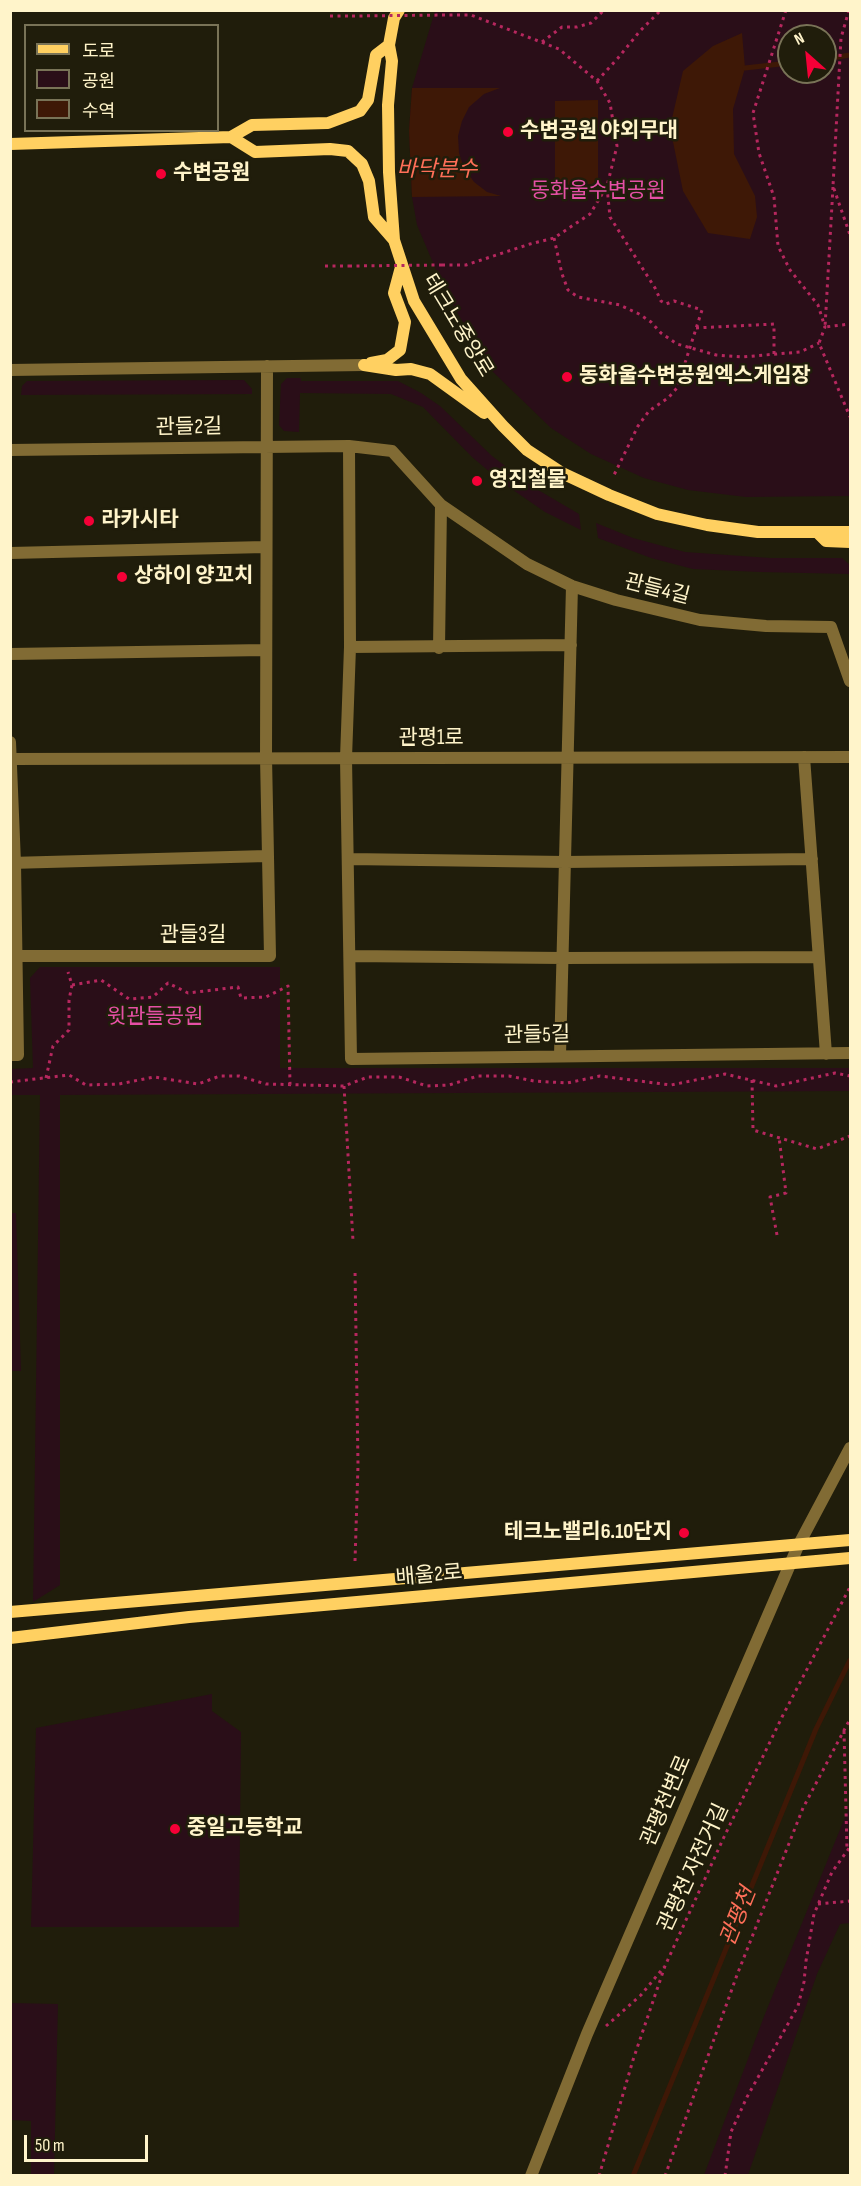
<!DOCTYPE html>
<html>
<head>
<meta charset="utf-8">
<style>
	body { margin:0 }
	#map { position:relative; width:861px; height:2186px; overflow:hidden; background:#201d0b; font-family:"Sofia Sans Condensed","Noto Sans KR",sans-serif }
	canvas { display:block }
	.frame { position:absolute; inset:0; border:12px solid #fff4ca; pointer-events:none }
	.legend { position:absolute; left:24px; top:24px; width:195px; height:108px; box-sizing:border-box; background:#201d0b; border:2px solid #797357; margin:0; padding:8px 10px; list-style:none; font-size:18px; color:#fff4ca }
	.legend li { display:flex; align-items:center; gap:12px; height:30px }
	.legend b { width:30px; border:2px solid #797357 }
	.north { position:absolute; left:777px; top:24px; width:60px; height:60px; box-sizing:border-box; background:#201d0b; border:2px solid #797357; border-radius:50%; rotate:333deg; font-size:16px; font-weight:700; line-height:24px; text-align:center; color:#fff4ca }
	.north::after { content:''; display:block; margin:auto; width:21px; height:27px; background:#f50037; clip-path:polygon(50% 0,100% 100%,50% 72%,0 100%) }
	.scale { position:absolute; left:24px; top:2135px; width:124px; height:27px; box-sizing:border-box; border:3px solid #fff4ca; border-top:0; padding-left:8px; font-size:18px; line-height:21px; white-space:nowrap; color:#fff4ca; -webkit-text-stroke:4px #201d0b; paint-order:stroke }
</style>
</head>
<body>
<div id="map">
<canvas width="861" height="2186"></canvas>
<div class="frame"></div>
<ul class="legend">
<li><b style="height:8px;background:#ffd061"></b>도로</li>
<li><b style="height:16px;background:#2a0e18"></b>공원</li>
<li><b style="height:16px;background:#3e1806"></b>수역</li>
</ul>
<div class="north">N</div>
<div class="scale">50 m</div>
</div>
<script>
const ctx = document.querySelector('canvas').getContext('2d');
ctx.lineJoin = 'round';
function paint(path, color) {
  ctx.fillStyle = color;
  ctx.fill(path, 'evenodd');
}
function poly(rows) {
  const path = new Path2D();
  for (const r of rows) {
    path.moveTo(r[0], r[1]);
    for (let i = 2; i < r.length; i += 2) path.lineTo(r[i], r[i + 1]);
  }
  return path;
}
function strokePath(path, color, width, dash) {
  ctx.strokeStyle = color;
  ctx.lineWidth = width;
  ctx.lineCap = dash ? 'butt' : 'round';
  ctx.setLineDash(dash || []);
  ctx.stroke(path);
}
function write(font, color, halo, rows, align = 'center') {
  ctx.font = font + ' "Sofia Sans Condensed","Noto Sans KR",sans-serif';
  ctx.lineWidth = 5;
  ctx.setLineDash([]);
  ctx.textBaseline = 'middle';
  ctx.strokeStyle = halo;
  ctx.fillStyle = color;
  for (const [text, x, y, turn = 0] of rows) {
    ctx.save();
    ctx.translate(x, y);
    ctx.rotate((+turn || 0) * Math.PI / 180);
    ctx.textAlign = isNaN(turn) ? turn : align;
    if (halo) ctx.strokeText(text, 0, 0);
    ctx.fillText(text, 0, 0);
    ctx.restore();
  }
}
paint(poly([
	[435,11,850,11,850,496,746,497,688,490,644,478,591,454,551,428,489,368,445,291,417,225,412,197,409,131,412,88],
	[789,36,825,36,825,72,789,72],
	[287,378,301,378,301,381,398,381,421,393,440,406,492,456,533,487,579,514,581,530,545,512,503,483,472,457,423,407,391,394,300,393,299,432,284,431,279,425,281,384],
	[244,380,252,389,252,394,21,395,22,386,27,381],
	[596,523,633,538,685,552,770,558,842,558,850,565,850,574,760,572,693,569,651,558,598,538],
	[40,967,280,967,280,1068,850,1068,850,1091,60,1095,60,1585,33,1602,40,1095,11,1095,10,1069,33,1068,30,978],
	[11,1213,16,1213,21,1371,11,1371],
	[212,1694,212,1711,241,1732,239,1927,31,1927,36,1728],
	[850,1805,850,1923,840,1924,817,1974,748,2175,704,2175,765,2014],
	[11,2003,58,2004,54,2175,31,2175,31,2121,11,2120]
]), '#2a0e18');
paint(poly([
	[742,33,745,68,733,109,734,154,755,196,757,217,750,239,708,233,683,191,670,127,683,71,713,46],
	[412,88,500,88,484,94,469,107,462,121,458,136,459,153,464,168,474,182,487,192,501,196,412,197,409,131],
	[598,100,598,184,555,185,555,101]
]), '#3e1806');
strokePath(poly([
	[825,59,850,55],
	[745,68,789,63],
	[633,2176,816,1729,850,1660]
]), '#3e1806', 5);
strokePath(poly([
	[786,10,753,113,759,153,774,197,778,246,790,270,818,305,825,327,819,343,850,417],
	[849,10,841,38,833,186,850,235],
	[330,16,352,16],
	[542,42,562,27,577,27,591,23,604,10],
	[597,81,618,58,640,31,661,10],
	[607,187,610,217,655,288,661,301,666,304,674,301,702,310,677,388,668,398,649,411,638,426,614,475],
	[833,187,825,327,850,324],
	[554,238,562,274,568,290,578,297,620,305,639,314,651,322,661,333,677,344,716,355,742,357,800,352,819,343],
	[442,265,466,265,530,244,554,238,590,214,607,186,617,146,610,103,597,81,559,49,471,15,448,15],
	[325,266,349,266],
	[696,328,774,324,774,354],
	[72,985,101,980,129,999,153,997,168,983,188,993,238,987,241,998,266,997,288,986,290,1085],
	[46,1078,53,1046,69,1030,69,1000,72,985,68,972],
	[752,1080,753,1130,817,1149,850,1136],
	[10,1082,69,1075,86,1085,119,1084,154,1077,198,1084,220,1076,239,1076,266,1084,344,1086,368,1077,399,1077,427,1086,449,1085,478,1076,509,1076,534,1081,567,1083,600,1076,671,1085,725,1074,776,1086,835,1073,850,1076],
	[344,1086,353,1241],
	[777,1235,770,1197,786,1193,779,1137],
	[355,1561,358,1465,355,1269],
	[844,1731,847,1850],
	[818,1904,850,1901],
	[606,2026,641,1995,664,1967],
	[599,2176,633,2060,665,1966,724,1837,782,1717,850,1587],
	[665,2176,737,1975,803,1808,850,1719],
	[725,2176,731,2132,747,2097,798,2006,804,1982,806,1961,814,1914,832,1872,850,1847]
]), '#b6275e', 3, [3, 4.5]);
strokePath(poly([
	[10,370,364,365],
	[349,446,350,647,346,758,351,1059,850,1053],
	[10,450,349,446,392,451,441,505,527,564,572,586,616,600,700,620,766,626,831,627,850,681],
	[10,553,265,547],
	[350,647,571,645],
	[439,648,441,505],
	[10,654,265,650],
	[10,742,15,863,18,1055,10,1055],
	[804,757,826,1054],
	[10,759,850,757],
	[349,859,565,862,812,859],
	[10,863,267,856],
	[10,956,270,956,266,757,267,366],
	[350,956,563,958,818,957],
	[560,1055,572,586],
	[531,2176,587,2034,798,1546,850,1448]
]), '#816b34', 12);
strokePath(poly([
	[399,10,394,18,389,45,392,61,388,105,389,172,394,240,414,301,461,379,503,426,527,450,562,473,609,495,657,514,707,525,758,532,850,532],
	[231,137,255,152,330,149,348,151,362,164,369,181,374,217,394,240],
	[10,144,231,137,252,125,328,123,360,111,368,100,376,55,389,45],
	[371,363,387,360,400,350,405,322,394,293,401,267],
	[364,365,396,370,411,369,430,374,484,413],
	[817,532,826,541,850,542],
	[10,1612,850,1540],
	[10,1638,189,1617,850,1558]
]), '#ffd061', 12);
strokePath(poly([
	[352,16,448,15],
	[349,266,442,265]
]), '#b6275e', 3, [3, 4.5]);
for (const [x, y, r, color] of [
	[508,132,6,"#f50037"],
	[161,174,6,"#f50037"],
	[567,377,6,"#f50037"],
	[477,481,6,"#f50037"],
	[89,521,6,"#f50037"],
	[122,577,6,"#f50037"],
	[684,1533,6,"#f50037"],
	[175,1829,6,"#f50037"]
]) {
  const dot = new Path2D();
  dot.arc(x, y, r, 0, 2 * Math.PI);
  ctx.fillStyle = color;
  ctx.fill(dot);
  strokePath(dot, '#201d0b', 2);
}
write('bold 21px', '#fff4ca', '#201d0b', [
	["수변공원 야외무대",520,132],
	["수변공원",173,174],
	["동화울수변공원엑스게임장",579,377],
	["영진철물",489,481],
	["라카시타",101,521],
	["상하이 양꼬치",134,577],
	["테크노밸리6.10단지",672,1533,"right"],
	["중일고등학교",187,1829]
], 'left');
write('21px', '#e550a5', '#201d0b', [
	["동화울수변공원",598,192],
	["윗관들공원",155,1018]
]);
write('21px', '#fff4ca', '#201d0b', [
	["테크노중앙로",457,326,59],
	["관들2길",189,428,-1],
	["관들4길",657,590,14],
	["관평1로",431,739],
	["관들3길",193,936],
	["관들5길",537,1036,-1],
	["배울2로",429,1576,-5],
	["관평천변로",667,1801,-67],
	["관평천 자전거길",694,1868,-65]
]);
write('italic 22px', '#ff6f58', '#201d0b', [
	["바닥분수",437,170],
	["관평천",739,1917,-68]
]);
</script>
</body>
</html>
